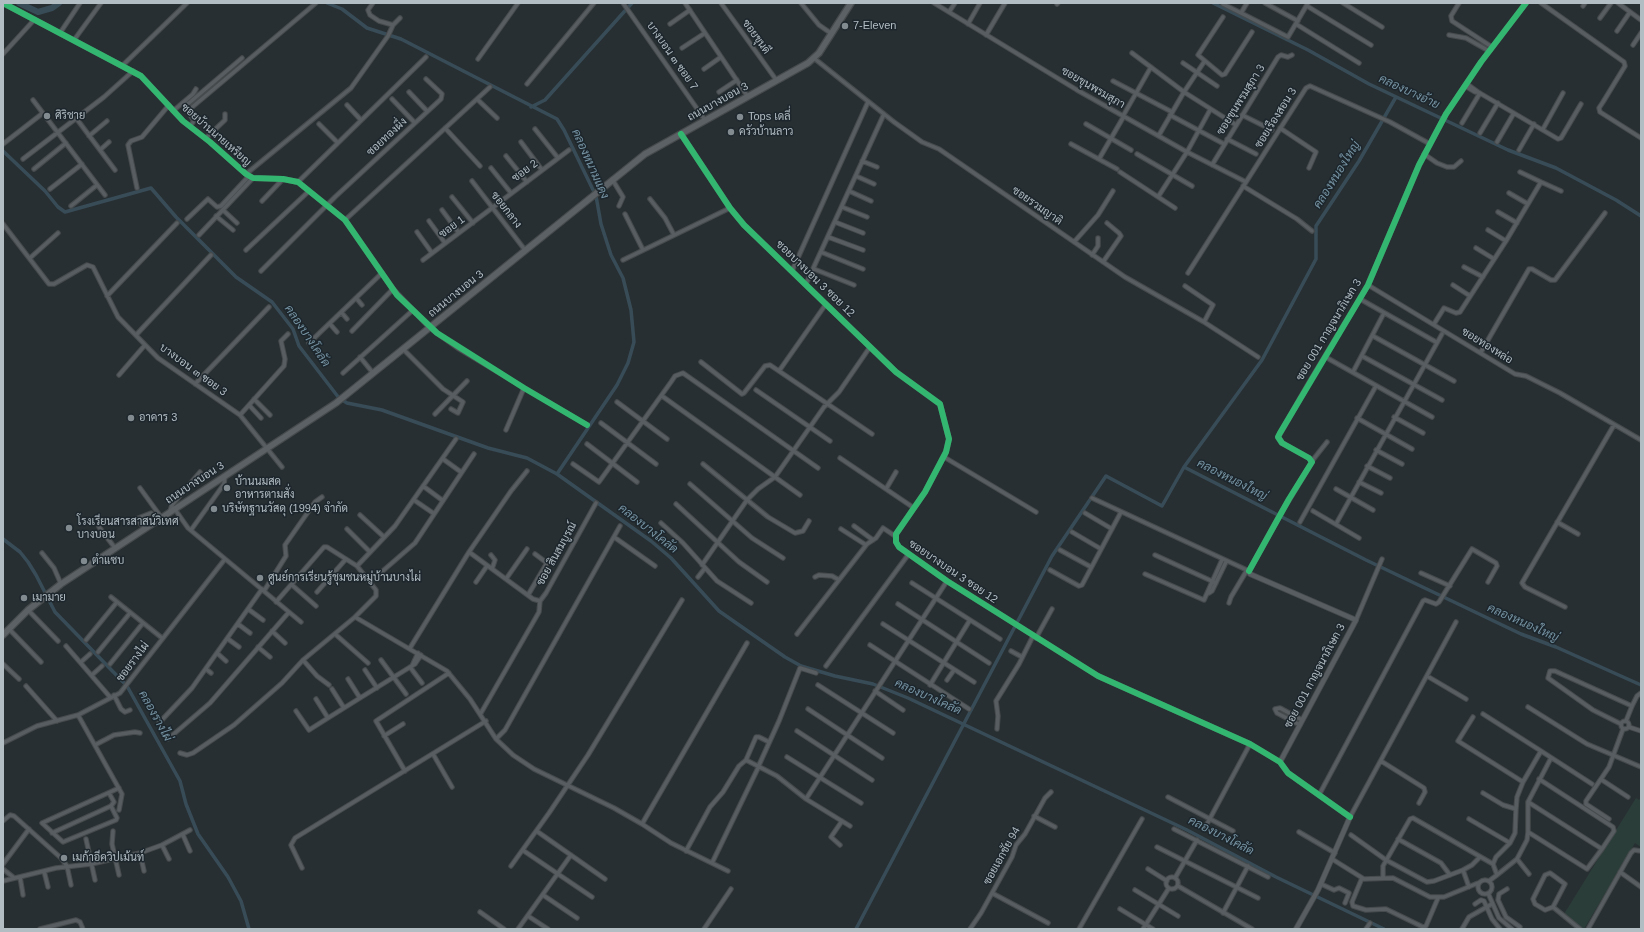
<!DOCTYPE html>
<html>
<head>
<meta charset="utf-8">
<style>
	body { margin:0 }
	#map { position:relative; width:1644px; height:932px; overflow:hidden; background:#282f32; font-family:Arial,sans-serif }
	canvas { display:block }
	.frame { position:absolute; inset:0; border:4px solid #b2bcc3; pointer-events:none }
</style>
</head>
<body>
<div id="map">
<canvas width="1644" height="932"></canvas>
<div class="frame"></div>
</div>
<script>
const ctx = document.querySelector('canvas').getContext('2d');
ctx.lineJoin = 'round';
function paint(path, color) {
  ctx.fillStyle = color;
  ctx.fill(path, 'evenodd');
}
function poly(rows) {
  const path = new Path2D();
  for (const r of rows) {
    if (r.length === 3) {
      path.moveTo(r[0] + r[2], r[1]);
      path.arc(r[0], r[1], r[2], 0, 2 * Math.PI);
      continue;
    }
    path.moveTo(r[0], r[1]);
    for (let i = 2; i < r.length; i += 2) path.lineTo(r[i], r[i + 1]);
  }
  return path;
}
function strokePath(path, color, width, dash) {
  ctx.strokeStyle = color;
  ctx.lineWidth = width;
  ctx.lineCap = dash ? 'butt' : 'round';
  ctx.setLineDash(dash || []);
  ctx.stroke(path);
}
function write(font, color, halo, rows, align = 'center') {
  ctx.font = font + ' Arial,Sarabun,sans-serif';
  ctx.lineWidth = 3;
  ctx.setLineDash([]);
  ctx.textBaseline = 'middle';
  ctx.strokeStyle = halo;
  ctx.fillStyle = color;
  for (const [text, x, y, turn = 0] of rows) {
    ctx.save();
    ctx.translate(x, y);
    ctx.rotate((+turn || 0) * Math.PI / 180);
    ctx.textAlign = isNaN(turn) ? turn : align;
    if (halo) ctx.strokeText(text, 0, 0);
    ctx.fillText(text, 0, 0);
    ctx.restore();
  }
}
paint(poly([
	[1641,797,1641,847,1635,843,1584,929,1564,914,1636,798,1639,800]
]), '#2b3d39');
strokePath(poly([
	[327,3,342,9,367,28,401,39,557,119,564,130,596,196,601,224,611,255,623,278,631,310,634,342,628,363,617,385,557,474],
	[1213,3,1308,50,1369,84,1508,150,1556,168,1616,200,1641,216],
	[1396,97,1359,161,1316,226,1316,259,1262,360,1184,467,1366,560,1521,634,1556,647,1641,685],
	[531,107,545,100,632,3],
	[3,151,45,191,58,207,65,212,151,188,176,217,236,277,272,302,293,329,299,346,339,398,347,403,382,410,488,448,527,458,557,474,651,541,671,558,719,611,785,657,801,666,835,676,873,684,908,698,1187,830,1276,877,1384,929],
	[3,539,20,552,28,562,36,575,55,612,127,686,180,781,186,804,198,834,228,877,241,901,249,929],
	[856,929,1052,556,1106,476,1162,506,1184,467]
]), '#384c58', 3.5);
strokePath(poly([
	[19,3,38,12,52,8,59,3]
]), '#384c58', 6);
const minor = poly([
	[373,3,368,10,370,15,379,21,393,25],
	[623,3,705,120],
	[685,3,748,97],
	[721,3,777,81],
	[801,3,819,25,832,34],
	[934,3,1077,90,1187,152,1246,182],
	[1247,3,1241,13,1288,37,1308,3],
	[1265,3,1298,21],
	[1343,3,1382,27],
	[1459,3,1451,16,1452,21,1492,47],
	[1541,3,1624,62,1625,66,1603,102,1599,108,1600,112,1641,138],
	[1618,3,1641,20],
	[1057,4,1058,3],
	[1223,4,1241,13],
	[1307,6,1371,45],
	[1583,6,1585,3],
	[949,12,955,3],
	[1223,17,1198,55,1222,75,1225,74,1252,32],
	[1600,18,1611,3],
	[670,24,690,10],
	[968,24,980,3],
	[1296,24,1359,63],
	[1617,31,1630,12],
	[60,33,80,3],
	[986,35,1005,3],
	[1449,35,1466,38,1489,51],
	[74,40,101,3],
	[1633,45,1641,33],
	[682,48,705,33],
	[1132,53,1184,92,1236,125],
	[3,54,34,20],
	[478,59,518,3],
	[815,59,894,122,922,142,939,149,1125,277,1204,322,1258,357],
	[1183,63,1217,86],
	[123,65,187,3],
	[704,69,721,57],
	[1113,81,1172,112],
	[527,84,594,3],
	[1467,84,1478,92,1558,139,1561,138,1581,104],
	[1465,86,1475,92,1478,92],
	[409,92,427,111],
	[719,92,737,80],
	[392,99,415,123],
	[477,99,497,118],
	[33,100,105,195],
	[183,103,186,105,189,103,242,58],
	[347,105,361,120],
	[173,111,193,94,196,89],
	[1170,115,1224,144],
	[1242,115,1272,130],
	[1123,116,1151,67],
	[76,118,115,170],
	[1462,123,1480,93],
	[319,124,338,143],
	[1086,124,1131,150],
	[190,126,194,121,189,113,190,109,316,3],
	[445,128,480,166],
	[1280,128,1316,152,1309,168],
	[535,129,558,158],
	[1543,129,1563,93],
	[1480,133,1498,103],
	[1159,135,1184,92,1204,62],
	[89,136,107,121],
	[206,138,225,120,225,114],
	[1227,139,1256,154],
	[521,142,542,170],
	[1497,142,1514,113],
	[3,144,43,113],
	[1071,144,1117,169],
	[100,150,109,142],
	[1519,150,1534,124],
	[1137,154,1192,186],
	[1424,154,1437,163,1447,167,1454,167,1461,161],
	[506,156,527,182],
	[23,159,104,97,133,71],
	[1099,159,1124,116],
	[862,161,877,167],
	[1212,165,1278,57,1281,55,1288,57,1292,55],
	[491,168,511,193],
	[34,169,66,143],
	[1120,172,1175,208],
	[246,174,351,88,388,36,393,25,400,18],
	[856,176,874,184],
	[612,179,623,197,619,206],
	[472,181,525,250],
	[298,182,426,57],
	[1541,182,1561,191],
	[1243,186,1297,219,1312,231],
	[137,188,128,145,131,141,142,137,169,105],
	[50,189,82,164],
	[849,191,871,201],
	[1509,193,1528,204],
	[452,197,473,223],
	[1158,197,1187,152,1210,110],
	[650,199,665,218,674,235],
	[262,201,283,179],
	[71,206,97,185],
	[842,207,867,217],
	[223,210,237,223],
	[442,210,459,233],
	[1498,212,1517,223],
	[625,214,643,250],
	[216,216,233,230],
	[187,219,208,199,217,207,221,206,249,176],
	[345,220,490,87],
	[429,221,445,243],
	[835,222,863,233],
	[3,224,49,284,54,284,87,265,93,267,118,317,158,358,240,415,282,467],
	[1488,230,1506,241],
	[417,232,432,253],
	[199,235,253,178],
	[828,237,863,250],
	[1074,242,1098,215,1113,191],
	[1476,248,1494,259],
	[246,250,309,191],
	[821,252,863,269],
	[1092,255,1098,246,1098,238],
	[30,258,58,233],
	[423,260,569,150],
	[623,260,730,208],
	[1103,262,1121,236,1119,233,1107,223],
	[1464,267,1483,277],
	[814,269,854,285],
	[261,271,335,197,441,99,442,94,426,79],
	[792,271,868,102],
	[1188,273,1306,88,1310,86,1390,122,1430,144],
	[806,284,884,114],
	[1368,285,1515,374,1526,376,1560,393,1641,440],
	[1453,285,1470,296],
	[1185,286,1213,305,1204,322],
	[107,296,177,223],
	[357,299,362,305],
	[1360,299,1436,342],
	[342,313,347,319],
	[330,324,337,332],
	[1434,324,1444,308,1456,313,1460,312,1506,241,1541,182,1520,172],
	[430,328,459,349,587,425],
	[352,331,393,289],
	[136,335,211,255],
	[1373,336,1454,381],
	[309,343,382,273],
	[403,349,443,389,463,402,458,413,451,409],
	[1481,352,1529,269,1532,269,1551,280,1555,280,1605,213],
	[1362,356,1442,400],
	[360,357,373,373],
	[1329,359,1432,417],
	[701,362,742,394,744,393,765,366,770,365,872,434],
	[779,371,826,304],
	[1353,372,1384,313],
	[343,373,413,310],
	[119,375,145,345],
	[195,384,269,307],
	[756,390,830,441],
	[662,396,800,495],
	[254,399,270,415],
	[617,402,667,439],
	[249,405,261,418],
	[435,414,467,381],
	[240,415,284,366,285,359,281,341,288,334],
	[1394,417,1423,433],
	[1357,418,1412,449],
	[601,423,656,464],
	[506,430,524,388],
	[587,444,637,482],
	[1376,450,1402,464],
	[944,457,1036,512],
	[840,458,914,508],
	[443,459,461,472],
	[1312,461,1327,442],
	[573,464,599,482,671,382,675,376,683,373,818,468],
	[703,464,768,517,795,533,803,531,809,521],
	[1367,466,1390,478],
	[1359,482,1381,493],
	[690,484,752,538,783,558],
	[423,486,442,500],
	[140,488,161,517],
	[886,489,896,472],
	[1336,489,1373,510],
	[1092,498,1249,571],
	[414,500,433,513],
	[676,504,739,562,767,582],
	[174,508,188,528,301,622],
	[170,511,172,505,200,472],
	[1313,511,1359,538],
	[1085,513,1112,529],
	[360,515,384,537],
	[137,519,144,528],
	[1300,522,1376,386],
	[1557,522,1578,534],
	[126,523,151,513],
	[661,523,683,543,717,581,751,603],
	[1336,524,1442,334],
	[854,526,873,540],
	[99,527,115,548],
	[347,529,370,552],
	[841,529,866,545],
	[191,530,224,484,225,476],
	[1072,532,1101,549],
	[614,537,655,566],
	[1060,550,1091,567],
	[469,552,533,599,540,601,546,593,596,503],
	[42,553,54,568,61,584],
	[491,555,495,560,492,569],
	[1155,555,1216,583],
	[702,565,747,500,758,489,775,477,824,407,839,392,870,347],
	[357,566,395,526,456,439],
	[1050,570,1079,586,1082,585,1121,512],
	[1421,573,1450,586],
	[1145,574,1204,600,1222,560],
	[698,577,705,568],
	[815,577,819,575,832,576,839,580],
	[506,579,527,549],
	[370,582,415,543,474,454],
	[476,582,487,566],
	[912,583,1000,639],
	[292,585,316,606],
	[264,591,286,556,285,545,315,502,322,497],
	[317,592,346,559],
	[1209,593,1212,591,1226,562],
	[528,595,547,563,535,554],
	[111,597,162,638],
	[276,602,324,547,327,547,357,566,376,590,376,596,355,617,447,671,470,699,496,739,513,755,534,769,614,808,642,824],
	[1229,603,1231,597,1247,570],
	[898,604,989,663],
	[1565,607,1525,587,1522,583,1614,425],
	[248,609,263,620],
	[28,610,58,641],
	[1356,620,1382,559],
	[238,624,250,633],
	[883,624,974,682],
	[9,629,41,662],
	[272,631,285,643],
	[335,634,368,663],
	[797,634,867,544,876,538,883,528,895,536],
	[1036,638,1052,609],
	[228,639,239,647],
	[86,640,117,602],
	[870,645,969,709],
	[66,646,110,697],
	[258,647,270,657],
	[410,648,469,552,511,491,527,471],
	[1011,651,1022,657],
	[98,652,130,613],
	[217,653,226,661],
	[303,660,317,676,329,685],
	[381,660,406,694],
	[81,662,90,654],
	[3,664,19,679],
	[110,664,143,623],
	[412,666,418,653],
	[826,666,908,555],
	[410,667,422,683],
	[206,669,211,673],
	[365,670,377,688],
	[92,675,102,666],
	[1427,676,1466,699],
	[348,679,360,698,415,664,421,655],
	[947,680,954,670],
	[818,685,893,733],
	[930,685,970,620],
	[26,686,57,721],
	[332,689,344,708],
	[875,691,903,710],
	[114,695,121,709,125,712,130,710],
	[1632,706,1637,696,1641,693],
	[1528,707,1587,744,1641,767],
	[808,709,882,758],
	[296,711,309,730,328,718,316,699],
	[481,713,539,612,540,601],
	[1483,714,1541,751,1523,782],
	[78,715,122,794,119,810],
	[1473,717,1458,741,1523,782,1517,797,1516,809],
	[328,718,360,698],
	[1625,725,4],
	[159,723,192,688,262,589],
	[1621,724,1593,710,1548,678,1550,671,1555,671,1632,706,1626,721],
	[1300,725,1277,713,1275,709,1280,708,1302,720],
	[1629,727,1641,731],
	[997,729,998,716,996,701,1019,664,1033,636],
	[797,731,872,780],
	[384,736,403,724],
	[168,739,210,703,289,612],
	[496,739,505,730,620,526],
	[3,743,37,726,78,715,120,693,225,559],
	[95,745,114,735,135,732,140,733],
	[1541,751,1592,784],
	[180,753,187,755,193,753,234,725,282,683,303,660,355,617],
	[433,754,452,787],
	[787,757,861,803],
	[746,760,756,737,759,737,769,742],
	[1381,761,1424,788,1425,792,1419,803],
	[759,765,779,721,800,668,816,673],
	[405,771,376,721,449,673],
	[1539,779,1613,827,1614,831,1602,849],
	[1602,780,1628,797],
	[1483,793,1503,805,1516,809,1515,833,1510,843,1496,857,1493,864],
	[1319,795,1423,601,1425,600,1436,604,1439,602,1472,549,1496,563,1497,566,1488,582],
	[1168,797,1233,831],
	[806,799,947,581],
	[111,806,117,818,116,820,63,842,42,823,119,788],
	[1034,816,1055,827],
	[1350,817,1456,622],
	[1469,819,1510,843],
	[1609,819,1586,804,1586,801,1609,767,1623,729],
	[3,821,10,815,14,816,61,858,67,866,71,885],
	[1207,824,1250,744],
	[1174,829,1268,877],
	[113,831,112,844,119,875],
	[538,832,605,879],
	[1299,832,1335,853],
	[1528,832,1528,802],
	[52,833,111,806,114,802,109,793],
	[183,835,190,851],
	[1351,835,1386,860,1427,882,1434,881,1463,870,1472,865,1480,857],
	[86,839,95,880],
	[1398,839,1441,863,1450,875],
	[162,845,169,859],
	[840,845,831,837,842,821],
	[1157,847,1258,898],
	[524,851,592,897],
	[686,851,710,807,723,792,739,766,746,760,777,776,806,799,850,826],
	[140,853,144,871],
	[1332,859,1364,879,1393,878,1430,897,1444,897,1478,883],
	[1517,859,1529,874],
	[712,863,759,766],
	[3,864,29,829],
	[511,866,549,813,588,755,682,600],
	[302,868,291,845,295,838,486,721],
	[3,869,13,877],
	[1148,869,1167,881],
	[1463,870,1469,887],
	[44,871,48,887],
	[728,871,671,843,642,824,747,643],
	[1620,872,1641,887],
	[1497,875,1517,859,1527,840,1528,832,1587,869,1602,849,1528,802,1551,758],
	[1172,883,6],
	[20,877,23,895],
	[1175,878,1197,840],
	[1362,878,1352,902,1353,906,1366,910,1386,909,1423,927,1426,926,1438,898],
	[1383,878,1383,866,1410,819,1413,818,1493,864,1497,875,1489,881],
	[1485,887,7],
	[3,881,56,868,91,864,140,853,162,845,190,830],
	[1321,884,1334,890,1339,888,1349,893,1345,903],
	[1178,886,1252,929],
	[1507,889,1499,894,1498,900,1506,917,1520,927,1519,929],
	[1135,890,1178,916],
	[992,893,1048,923],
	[1488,893,1499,918,1512,929],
	[543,895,577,918],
	[1475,904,1481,900,1484,901,1492,919,1500,929],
	[1553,907,1545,910,1535,904,1533,899,1545,875,1550,873,1565,884,1553,907,1580,929],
	[1120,909,1153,929],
	[480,912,504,929],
	[1223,913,1248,866],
	[528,916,548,929],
	[40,929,76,920,80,922,83,929],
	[518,929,571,855],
	[704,929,731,889],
	[970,929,981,913,1012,857,1016,845,1025,834,1045,798,1051,792],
	[1079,929,1142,819],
	[1143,929,1169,888],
	[1366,929,1370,923],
	[1462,929,1469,917,1492,904],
	[1588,929,1631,853,1634,850,1641,851]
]);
const tertiary = poly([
	[3,3,141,76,183,121,210,142,246,174,253,178,283,179,298,182,345,220,393,289,430,328],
	[681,134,730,208,744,225,896,372,940,404,949,439,946,452,925,492,896,534,896,542,899,547,947,581,1098,676,1250,744,1280,762,1288,773,1350,817,1318,890,1296,929],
	[1280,762,1356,620,1250,574,1249,571,1281,513,1312,462,1309,458,1282,443,1278,437,1309,383,1368,285,1419,165,1446,114,1481,62,1526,3]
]);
const secondary = poly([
	[3,635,28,610,61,584,336,403,645,154,808,63,819,53,851,3]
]);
strokePath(minor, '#464b4d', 5.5);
strokePath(tertiary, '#464b4d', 6);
strokePath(secondary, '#464b4d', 8);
strokePath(minor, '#575d61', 3.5);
strokePath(tertiary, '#575d61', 4.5);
strokePath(secondary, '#5c6165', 5.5);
strokePath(poly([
	[3,3,141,76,183,121,210,142,246,174,253,178,283,179,298,182,345,220,397,295,437,333,524,388,587,425],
	[681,134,730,208,744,225,896,372,940,404,949,439,946,452,925,492,896,534,896,542,899,547,947,581,1098,676,1250,744,1280,762,1288,773,1350,817],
	[1249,571,1289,499,1312,462,1309,458,1282,443,1278,437,1280,433,1368,285,1419,165,1446,114,1481,62,1526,3]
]), '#33b770', 6);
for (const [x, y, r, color] of [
	[845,26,4,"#828b90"],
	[47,116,4,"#828b90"],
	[740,117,4,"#828b90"],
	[731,132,4,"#828b90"],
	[131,418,4,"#828b90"],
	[227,488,4,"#828b90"],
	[214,509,4,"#828b90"],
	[69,528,4,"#828b90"],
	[84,561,4,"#828b90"],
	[260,578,4,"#828b90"],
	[24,598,4,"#828b90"],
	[64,858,4,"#828b90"]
]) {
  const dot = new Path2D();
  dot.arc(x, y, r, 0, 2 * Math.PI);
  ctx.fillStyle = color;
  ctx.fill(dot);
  strokePath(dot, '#1c262c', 1.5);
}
write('11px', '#b2bcc3', '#1c262c', [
	["7-Eleven",853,26],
	["ศิริชาย",55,116],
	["Tops เดลี่",748,117],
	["ครัวบ้านลาว",739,132],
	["อาคาร 3",139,418],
	["บ้านนมสด",235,482],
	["อาหารตามสั่ง",235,495],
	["บริษัทฐานวัสดุ (1994) จำกัด",222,509],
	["โรงเรียนสารสาสน์วิเทศ",77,522],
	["บางบอน",77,535],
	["ตำแซบ",92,561],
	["ศูนย์การเรียนรู้ชุมชนหมู่บ้านบางไผ่",268,578],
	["เมามาย",32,598],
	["เมก้าอีควิปเม้นท์",72,858]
], 'left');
write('11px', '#b2bcc3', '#1c262c', [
	["ซอยขุนดี",756,37,54],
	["บางบอน ๓ ซอย 7",672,56,55],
	["ซอยขุนพรมสุภา",1093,88,30],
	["ซอยขุนพรมสุภา 3",1241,100,-58],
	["ถนนบางบอน 3",718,102,-29],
	["ซอยเรืองสอน 3",1276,118,-58],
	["ซอยบ้านนายเหรียญ",216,135,41],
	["ซอยทองผึ่ง",387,137,-43],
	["ซอย 2",525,171,-37],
	["ซอยรวมญาติ",1037,206,35],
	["ซอยกลาง",506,210,52],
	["ซอย 1",452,227,-36],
	["ซอยบางบอน 3 ซอย 12",815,279,44],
	["ถนนบางบอน 3",456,294,-39],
	["ซอย 001 กาญจนาภิเษก 3",1329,330,-59],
	["ซอยทองหล่อ",1487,346,32],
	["บางบอน ๓ ซอย 3",193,370,36],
	["ถนนบางบอน 3",195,483,-33],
	["ซอย สินสมบูรณ์",557,554,-61],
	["ซอยบางบอน 3 ซอย 12",953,572,34],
	["ซอยรางไผ่",133,662,-53],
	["ซอย 001 กาญจนาภิเษก 3",1315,676,-62],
	["ซอยเอกชัย 94",1002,856,-61]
]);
write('italic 12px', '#7693a3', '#1c262c', [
	["คลองบางอ้าย",1409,92,25],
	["คลองหนามแดง",590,164,66],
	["คลองหนองใหญ่",1337,175,-58],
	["คลองบางโคลัด",307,336,56],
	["คลองหนองใหญ่",1232,480,27],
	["คลองบางโคลัด",648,529,38],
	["คลองหนองใหญ่",1523,623,24],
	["คลองบางโคลัด",928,697,24],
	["คลองรางไผ่",155,716,61],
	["คลองบางโคลัด",1221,836,27]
]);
</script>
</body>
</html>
